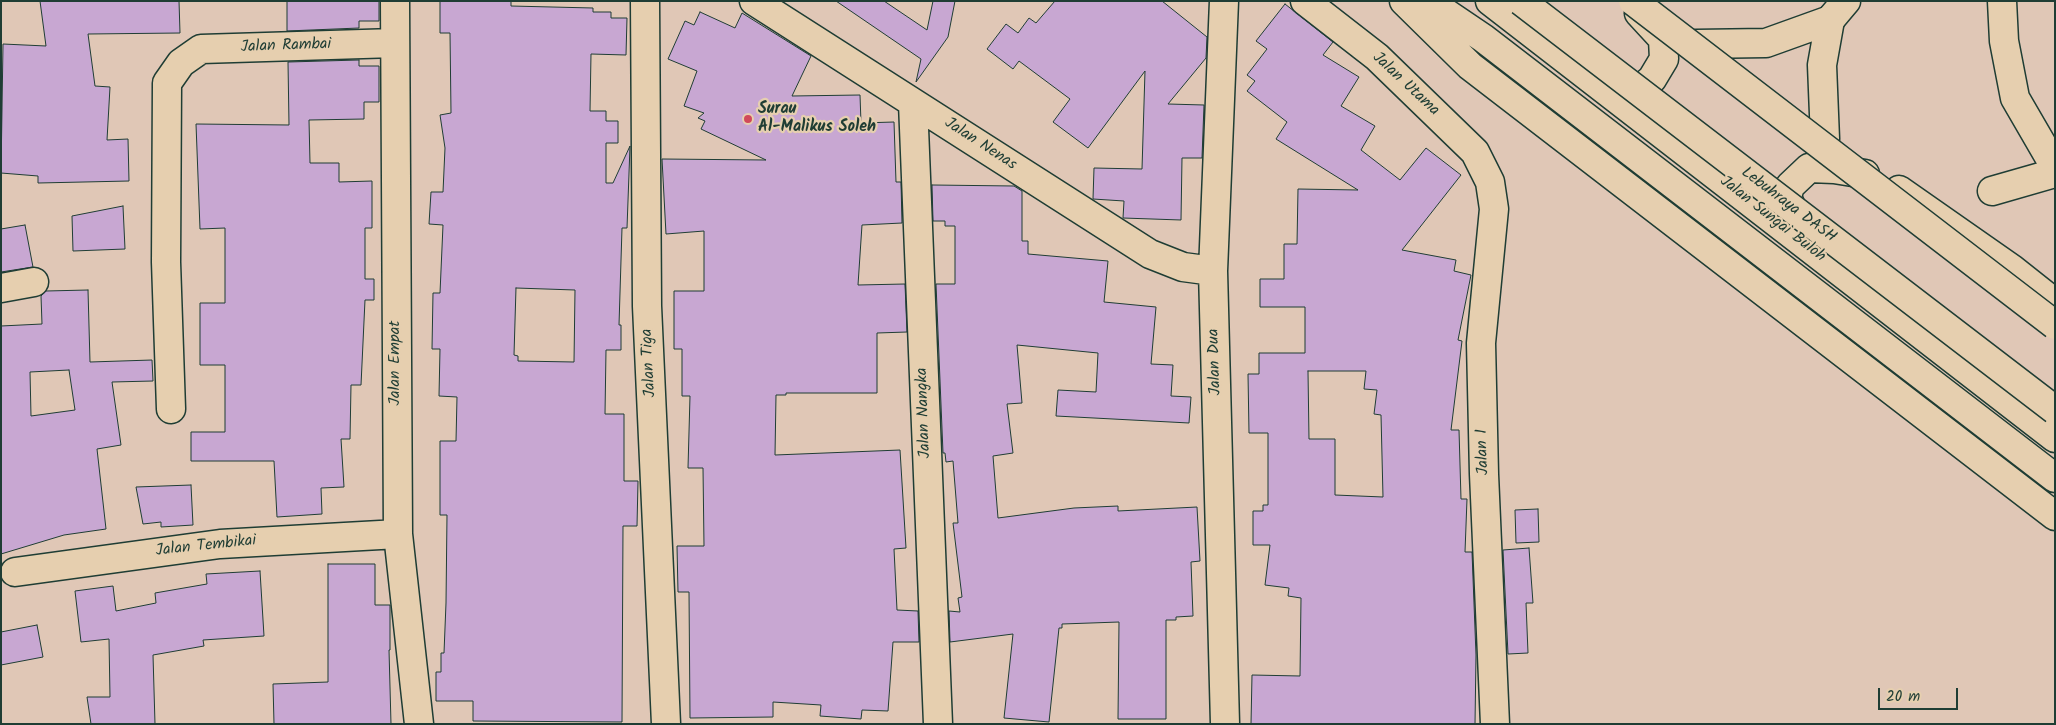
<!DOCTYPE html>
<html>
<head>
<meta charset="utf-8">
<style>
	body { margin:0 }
	#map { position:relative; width:2056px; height:725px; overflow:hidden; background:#e0c7b6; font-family:Kalam,sans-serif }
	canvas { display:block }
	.frame { position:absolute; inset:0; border:2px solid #1f3d34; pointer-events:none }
	.scale { position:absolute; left:1878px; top:688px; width:80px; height:22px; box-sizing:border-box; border:2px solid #1f3d34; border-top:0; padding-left:6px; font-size:15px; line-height:18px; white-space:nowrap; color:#1f3d34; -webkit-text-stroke:4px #e6cfaf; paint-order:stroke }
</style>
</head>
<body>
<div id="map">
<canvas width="2056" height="725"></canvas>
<div class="frame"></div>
<div class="scale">20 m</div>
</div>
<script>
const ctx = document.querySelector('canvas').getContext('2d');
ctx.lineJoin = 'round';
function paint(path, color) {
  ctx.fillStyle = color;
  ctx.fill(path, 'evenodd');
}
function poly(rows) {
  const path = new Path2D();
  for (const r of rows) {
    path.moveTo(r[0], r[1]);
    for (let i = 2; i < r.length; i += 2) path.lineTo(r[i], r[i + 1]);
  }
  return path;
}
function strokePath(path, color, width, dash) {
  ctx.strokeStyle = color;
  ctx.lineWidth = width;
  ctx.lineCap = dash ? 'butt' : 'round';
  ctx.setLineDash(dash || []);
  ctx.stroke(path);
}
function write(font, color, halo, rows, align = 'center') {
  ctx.font = font + ' Kalam,sans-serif';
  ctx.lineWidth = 4.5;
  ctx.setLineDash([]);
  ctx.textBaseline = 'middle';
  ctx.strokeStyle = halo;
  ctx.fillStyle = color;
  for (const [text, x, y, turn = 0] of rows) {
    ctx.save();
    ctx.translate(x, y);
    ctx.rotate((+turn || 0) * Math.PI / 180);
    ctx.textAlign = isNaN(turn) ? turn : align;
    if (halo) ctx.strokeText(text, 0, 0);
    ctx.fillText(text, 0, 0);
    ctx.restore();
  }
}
const building = poly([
	[40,1,179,1,180,33,88,34,95,86,110,87,107,140,128,139,129,181,38,183,38,176,1,173,3,44,46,46,40,1],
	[287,1,379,1,379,21,359,21,359,28,287,31,287,1],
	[440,1,511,1,511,6,593,8,593,12,611,12,611,18,627,18,626,55,591,54,590,111,606,111,606,121,618,121,618,143,606,143,606,183,613,183,630,146,627,228,622,228,619,325,621,325,621,350,606,350,605,414,624,414,624,481,638,481,637,526,623,526,622,722,473,721,473,701,436,701,436,672,441,672,441,653,444,653,446,603,447,515,440,515,440,441,456,441,457,397,439,396,440,349,432,349,433,293,440,293,443,225,429,224,431,192,443,192,445,148,440,115,451,113,450,33,440,33,440,1],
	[516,288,575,290,574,362,518,361,518,356,514,355,516,288],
	[836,1,884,1,927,30,933,1,955,1,948,37,916,82,921,59,836,1],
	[1055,1,1162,1,1207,37,1206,58,1168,104,1204,105,1202,158,1182,158,1181,220,1123,218,1124,201,1093,199,1094,168,1142,169,1145,71,1088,148,1053,122,1070,99,1019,61,1013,69,987,49,1006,24,1018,33,1029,18,1036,23,1055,1],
	[1285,4,1333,42,1323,55,1359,77,1341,106,1375,126,1361,150,1400,180,1426,148,1461,175,1402,250,1456,260,1454,271,1471,275,1458,340,1462,341,1451,430,1459,430,1461,499,1467,499,1465,552,1472,552,1476,655,1475,724,1251,724,1252,675,1300,676,1301,598,1288,596,1289,588,1265,585,1270,545,1253,545,1253,511,1263,511,1263,505,1268,505,1268,433,1249,433,1248,374,1259,374,1259,353,1305,353,1305,307,1260,307,1260,279,1284,279,1284,244,1297,244,1298,189,1358,190,1276,139,1287,122,1247,91,1255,81,1247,75,1267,49,1256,41,1285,4],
	[1308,371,1366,371,1364,389,1377,390,1374,414,1381,415,1383,497,1335,495,1335,439,1309,439,1308,371],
	[700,12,735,28,742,13,811,56,792,96,860,95,861,123,894,122,896,182,901,182,902,223,862,225,858,285,905,284,907,332,877,333,877,393,786,393,786,395,776,395,775,455,900,450,906,548,894,549,897,610,918,611,919,642,893,642,888,711,862,710,861,719,820,716,821,705,773,702,773,717,690,718,689,592,678,592,677,546,704,546,703,468,688,468,690,396,682,396,682,349,674,349,674,291,704,291,704,231,666,234,662,159,766,160,701,129,705,121,698,118,704,113,684,106,697,71,668,59,685,21,694,25,700,12],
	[359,60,359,66,379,66,379,102,364,102,364,119,309,120,310,163,339,163,339,182,372,181,372,228,365,228,365,279,374,279,374,300,365,300,361,385,351,385,350,439,341,439,344,487,321,488,322,514,277,517,274,461,191,461,191,432,225,432,225,365,200,365,200,303,225,303,225,228,200,229,196,124,289,125,288,62,359,60],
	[932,185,1014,186,1022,191,1022,241,1028,241,1028,254,1108,261,1104,302,1156,307,1151,364,1173,365,1171,396,1191,397,1189,423,1056,416,1058,390,1096,392,1098,353,1017,345,1022,403,1007,404,1013,453,993,456,998,518,1074,508,1118,506,1118,511,1197,507,1200,561,1191,562,1193,616,1176,617,1176,620,1166,620,1166,719,1118,719,1119,622,1062,624,1062,628,1059,628,1049,722,1004,718,1013,634,950,642,949,611,960,612,958,598,962,597,953,523,958,523,953,461,946,462,945,453,943,453,936,284,955,284,955,226,945,226,945,221,933,221,932,185],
	[123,206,125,249,73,251,72,216,123,206],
	[25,225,33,267,1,272,1,229,25,225],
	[88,290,90,362,152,360,153,381,112,382,121,445,97,449,106,529,64,535,1,554,1,326,42,324,41,296,46,291,88,290],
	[69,370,75,410,31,416,30,372,69,370],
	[191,485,193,525,161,527,161,522,143,524,136,487,191,485],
	[1538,509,1539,542,1516,543,1515,510,1538,509],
	[1529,548,1533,603,1526,603,1528,653,1508,654,1503,550,1529,548],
	[328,564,375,564,375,605,390,605,390,650,389,650,391,724,274,724,273,684,328,682,328,564],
	[260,571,264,636,203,640,204,646,153,655,155,724,91,724,87,697,110,697,109,639,81,642,75,591,113,586,116,611,156,603,155,593,207,584,206,574,260,571],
	[37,625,43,657,1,665,1,632,37,625]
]);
paint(building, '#c8a7d2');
strokePath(building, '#1f3d34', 1);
const street = poly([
	[395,1,398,534,419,724],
	[645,1,647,306,666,724],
	[754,1,1150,254,1183,267,1213,271],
	[1224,1,1213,271,1225,724],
	[1305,1,1377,57,1475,152,1490,182,1494,209,1481,343,1484,474,1495,724],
	[2002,1,2004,41,2015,98,2055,167],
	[913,103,938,724],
	[1992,191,2055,173],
	[1,288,34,282],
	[171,409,166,262,167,83,181,63,201,49,395,43],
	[15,572,220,544,398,534]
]);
const secondary = poly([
	[1830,20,1846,1]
]);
const highway = poly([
	[1404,1,1470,66,2055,516],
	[1428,1,1483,38,2055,478],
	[1490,1,2055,438],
	[1696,44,1766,43,1830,20,1822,65,1825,139],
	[1617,94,1632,96,1652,79,1664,59,1663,39,1639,13],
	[1899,190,2012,269,2055,303],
	[1798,223,1787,197,1790,186,1809,168,1834,169,1865,174]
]);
strokePath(street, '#1f3d34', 31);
strokePath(secondary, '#1f3d34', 31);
strokePath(highway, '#1f3d34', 31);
strokePath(street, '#e6cfaf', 28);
strokePath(secondary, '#e6cfaf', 28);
strokePath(highway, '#e6cfaf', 28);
const highwayBridge = poly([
	[1521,1,2055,410],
	[1633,1,2055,325]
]);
strokePath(highwayBridge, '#1f3d34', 31, []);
strokePath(highwayBridge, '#e6cfaf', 28);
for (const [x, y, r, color] of [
	[748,119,5,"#d1495b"]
]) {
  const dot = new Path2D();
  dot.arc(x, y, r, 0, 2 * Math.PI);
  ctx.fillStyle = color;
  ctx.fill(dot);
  strokePath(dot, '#e6cfaf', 2);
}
write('16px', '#1f3d34', '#e6cfaf', [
	["Jalan Rambai",286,47,-2],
	["Jalan Utama",1405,85,43],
	["Jalan Nenas",980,145,33],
	["Lebuhraya DASH",1788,206,37],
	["Jalan Sungai Buloh",1772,220,38],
	["Jalan Dua",1216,362,-92],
	["Jalan Empat",396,363,-90],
	["Jalan Tiga",650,363,-93],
	["Jalan Nangka",925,413,-92],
	["Jalan 1",1484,452,-92],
	["Jalan Tembikai",206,547,-6]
]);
write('bold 16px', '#1f3d34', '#e6cfaf', [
	["Surau",758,110],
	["Al-Malikus Soleh",758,128]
], 'left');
</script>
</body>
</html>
